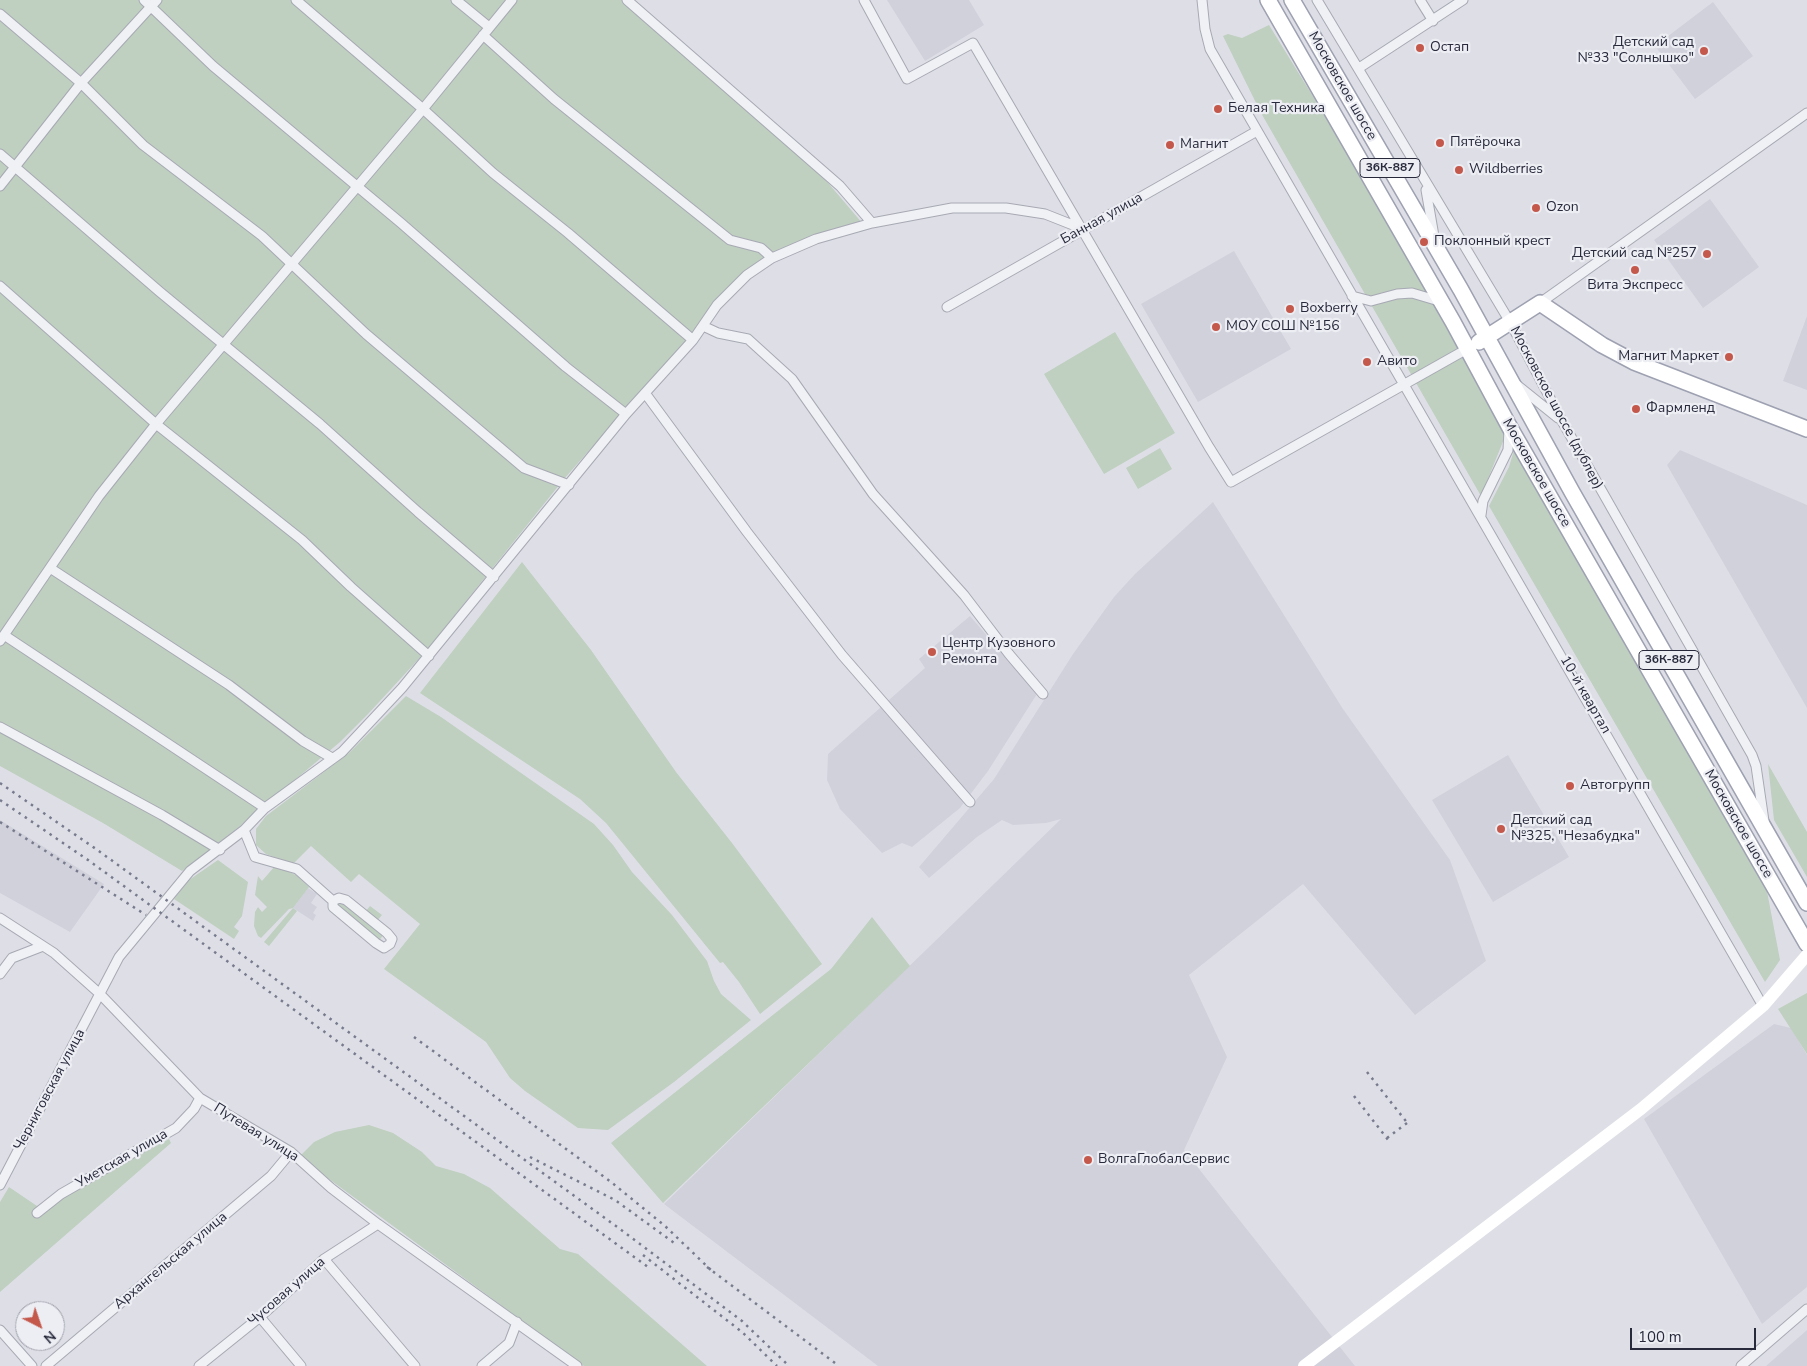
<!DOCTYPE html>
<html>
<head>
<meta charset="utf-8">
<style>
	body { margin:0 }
	#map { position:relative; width:1807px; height:1366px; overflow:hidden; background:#dedfe6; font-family:"Nunito Sans",sans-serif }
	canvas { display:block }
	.north { position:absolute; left:15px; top:1301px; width:50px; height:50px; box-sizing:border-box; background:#edeef4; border:1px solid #9ea0aa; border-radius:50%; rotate:139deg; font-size:14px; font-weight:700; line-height:20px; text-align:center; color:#282a3c }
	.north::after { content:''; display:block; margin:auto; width:18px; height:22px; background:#c3584b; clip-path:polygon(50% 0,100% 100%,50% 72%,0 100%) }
	.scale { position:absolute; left:1630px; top:1328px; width:126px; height:22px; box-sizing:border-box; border:2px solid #282a3c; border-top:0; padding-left:6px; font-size:15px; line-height:18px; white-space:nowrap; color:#282a3c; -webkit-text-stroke:4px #edeef4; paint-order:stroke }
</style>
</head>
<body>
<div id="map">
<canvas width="1807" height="1366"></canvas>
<div class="north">N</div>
<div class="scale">100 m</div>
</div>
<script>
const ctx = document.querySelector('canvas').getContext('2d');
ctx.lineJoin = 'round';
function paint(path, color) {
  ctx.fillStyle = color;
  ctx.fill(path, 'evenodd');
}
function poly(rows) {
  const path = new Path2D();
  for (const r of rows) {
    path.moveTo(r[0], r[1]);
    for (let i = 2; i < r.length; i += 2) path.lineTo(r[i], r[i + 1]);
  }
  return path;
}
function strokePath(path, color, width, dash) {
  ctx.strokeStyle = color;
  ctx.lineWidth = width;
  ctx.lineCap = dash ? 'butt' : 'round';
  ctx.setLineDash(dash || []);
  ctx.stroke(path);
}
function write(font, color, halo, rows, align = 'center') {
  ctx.font = font + ' "Nunito Sans",sans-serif';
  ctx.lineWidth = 4.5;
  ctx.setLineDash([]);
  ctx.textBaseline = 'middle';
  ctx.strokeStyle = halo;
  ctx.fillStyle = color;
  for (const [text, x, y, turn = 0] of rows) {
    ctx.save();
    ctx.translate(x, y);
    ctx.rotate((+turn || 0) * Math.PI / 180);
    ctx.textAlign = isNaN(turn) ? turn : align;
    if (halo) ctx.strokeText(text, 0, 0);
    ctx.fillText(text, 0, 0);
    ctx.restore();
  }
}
paint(poly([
	[887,0,969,0,984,25,925,61],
	[1713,2,1753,56,1695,99,1655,46],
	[1710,199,1759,267,1703,308,1654,240],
	[1234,251,1291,349,1198,402,1141,304],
	[1807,316,1807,390,1783,381],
	[1680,450,1807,505,1807,708,1667,465],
	[1213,502,1343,709,1450,860,1486,961,1415,1015,1303,884,1189,975,1227,1057,1184,1150,1355,1366,878,1366,664,1204,1061,819,1046,823,1013,825,1002,820,977,837,929,878,919,867,994,779,1073,654,1114,597,1135,574],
	[970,616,1037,694,988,771,960,808,912,847,902,843,882,853,840,809,827,780,828,754,925,668,919,659],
	[1508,755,1569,857,1493,902,1432,800],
	[0,820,104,884,70,932,0,893],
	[308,888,317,894,311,903,317,907,313,913,316,915,313,921,293,908],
	[1774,1024,1791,1028,1807,1055,1807,1287,1762,1324,1644,1119],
	[1807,1330,1807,1366,1766,1366]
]), '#d0d1db');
paint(poly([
	[0,0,624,0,793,146,829,184,863,224,815,235,769,254,731,289,564,479,426,651,368,714,340,742,240,826,182,871,103,823,0,766],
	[1269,25,1439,301,1505,419,1504,439,1481,496,1261,113,1223,36,1228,34,1242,38],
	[1115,332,1175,433,1104,474,1044,374],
	[1517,440,1762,865,1780,960,1765,982,1489,506,1509,467],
	[1160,448,1172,469,1138,489,1126,468],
	[522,562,591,650,676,772,732,843,822,964,760,1014,739,982,723,962,720,963,606,823,580,799,420,693],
	[406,696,441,717,594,824,613,845,632,872,672,915,707,961,714,981,721,994,751,1020,674,1082,608,1130,578,1128,525,1091,510,1078,486,1042,384,969,420,924,359,874,351,882,311,846,293,864,266,854,256,845,256,829,266,816,349,753],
	[1768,764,1807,832,1807,877,1774,820],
	[218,860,248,882,242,916,234,927,239,931,234,939,174,899,189,880],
	[275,866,296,875,309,887,293,908,297,911,269,946,264,942,293,908,289,909,261,938,258,936,254,926,255,912,258,907,262,912,267,907,255,895,258,876,262,881],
	[337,902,342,902,384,934,378,942,336,905],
	[370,906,382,915,377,921,365,912],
	[872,917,910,966,663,1203,611,1143,831,969],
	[1807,993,1807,1054,1778,1009],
	[369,1125,393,1133,422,1152,436,1166,464,1174,490,1188,560,1249,578,1254,707,1366,584,1366,299,1157,314,1142,335,1132],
	[169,1139,171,1143,0,1292,0,1202,9,1187,37,1206,92,1181]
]), '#bfcfc0');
const street = poly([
	[144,0,213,66,401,223,566,367,626,414],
	[296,0,423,109,493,173,568,233,693,340],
	[456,0,489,27],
	[627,0,840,186,872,223],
	[864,0,907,79,973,43,1209,447,1231,482,1467,349],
	[1202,0,1205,29,1210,49,1763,1006],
	[1317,0,1510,322,1562,421,1752,755,1756,766,1764,821],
	[1420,0,1433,21],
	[0,14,81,83,143,145,262,236,366,334,524,468,569,485],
	[483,35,554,99,730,240,761,248,772,258],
	[1359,68,1463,0],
	[0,154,160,292,320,424,418,512,494,577],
	[0,186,81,83,157,0],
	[1426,190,1434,236],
	[0,286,156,424,302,540,351,587,429,656],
	[1352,296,1371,301,1397,294,1412,293,1439,301],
	[1540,303,1807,113],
	[947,307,1257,131],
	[703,326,718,333,748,339,792,379,873,494,964,595,1009,654,1043,694],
	[1517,385,1558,418],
	[645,393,747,532,842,655,970,802],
	[1481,515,1483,501,1508,450,1509,429],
	[50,568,229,685,303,741,332,758],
	[4,635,265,808],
	[0,641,99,496,156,424,423,109,512,0],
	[0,727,162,815,220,850],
	[244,830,255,857,297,869,333,901,333,907,376,943,384,948,390,944,392,939,387,933,346,900,339,898,333,901],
	[0,918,54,953,100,994,200,1098,291,1152,331,1188,378,1224,577,1366],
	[0,974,12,958,43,946],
	[0,1185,119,957,190,871,244,830,265,808,342,752,402,688,626,414,693,340,717,305,747,275,772,258,816,239,872,223,952,208,1006,208,1045,214,1083,229],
	[37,1213,61,1194,176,1128,194,1109,200,1098],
	[324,1259,415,1366],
	[260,1317,301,1366],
	[0,1330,32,1366],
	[46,1366,271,1176,291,1152],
	[199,1366,260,1317,324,1259,378,1224],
	[482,1366,509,1343,517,1322],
	[1741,1366,1807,1309]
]);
const primary = poly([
	[1268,0,1453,322,1509,426,1807,944],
	[1292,0,1461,290,1572,492,1807,903],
	[1479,342,1540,303,1602,345,1634,362,1807,429]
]);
strokePath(street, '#a7a9b3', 11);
strokePath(primary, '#9ea1b1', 18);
strokePath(street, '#f0f1f5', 9);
strokePath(poly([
	[1304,1366,1641,1109,1763,1006,1807,955]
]), '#fff', 12);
strokePath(primary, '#fff', 15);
strokePath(poly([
	[0,783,96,849,620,1229,742,1321,789,1366],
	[0,800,88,860,648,1267],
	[0,822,146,915],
	[414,1037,611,1182,665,1226,713,1272],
	[1367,1072,1409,1125],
	[1354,1096,1389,1141],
	[1387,1138,1411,1120],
	[530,1157,615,1200,677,1245],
	[643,1255,742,1332,777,1366],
	[707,1267,839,1366]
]), '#787b8e', 2.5, [2.5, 5]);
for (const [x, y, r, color] of [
	[1420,48,5,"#c3584b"],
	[1704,51,5,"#c3584b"],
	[1218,109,5,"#c3584b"],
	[1440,143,5,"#c3584b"],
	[1170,145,5,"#c3584b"],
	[1459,170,5,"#c3584b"],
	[1536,208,5,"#c3584b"],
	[1424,242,5,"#c3584b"],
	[1707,254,5,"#c3584b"],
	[1635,270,5,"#c3584b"],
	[1290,309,5,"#c3584b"],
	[1216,327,5,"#c3584b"],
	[1729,357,5,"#c3584b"],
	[1367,362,5,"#c3584b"],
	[1636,409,5,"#c3584b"],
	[932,652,5,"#c3584b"],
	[1570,786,5,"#c3584b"],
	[1501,829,5,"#c3584b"],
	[1088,1160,5,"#c3584b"]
]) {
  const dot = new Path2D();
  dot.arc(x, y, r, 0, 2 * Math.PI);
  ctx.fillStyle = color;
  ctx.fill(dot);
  strokePath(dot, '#edeef4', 2);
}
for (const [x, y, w] of [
	[1390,168,60],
	[1669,660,60]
]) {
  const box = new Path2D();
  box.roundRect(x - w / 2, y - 9.5, w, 19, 4);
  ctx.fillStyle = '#edeef4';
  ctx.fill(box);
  strokePath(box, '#282a3c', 1);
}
write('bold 12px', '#282a3c', null, [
	["36К-887",1390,168],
	["36К-887",1669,660]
]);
write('14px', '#282a3c', '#edeef4', [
	["Детский сад",1694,43,"right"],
	["№33 \"Солнышко\"",1694,59,"right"],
	["Остап",1430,48],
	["Белая Техника",1228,109],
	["Пятёрочка",1450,143],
	["Магнит",1180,145],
	["Wildberries",1469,170],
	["Ozon",1546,208],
	["Поклонный крест",1434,242],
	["Детский сад №257",1697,254,"right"],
	["Вита Экспресс",1635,286,"center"],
	["Boxberry",1300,309],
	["МОУ СОШ №156",1226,327],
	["Магнит Маркет",1719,357,"right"],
	["Авито",1377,362],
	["Фармленд",1646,409],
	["Центр Кузовного",942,644],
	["Ремонта",942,660],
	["Автогрупп",1580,786],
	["Детский сад",1511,821],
	["№325, \"Незабудка\"",1511,837],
	["ВолгаГлобалСервис",1098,1160]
], 'left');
write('14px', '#282a3c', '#edeef4', [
	["Московское шоссе",1342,86,60],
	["Банная улица",1102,219,-29],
	["Московское шоссе (дублер)",1556,408,62],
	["Московское шоссе",1536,473,60],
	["10-й квартал",1585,695,60],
	["Московское шоссе",1738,824,60],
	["Черниговская улица",50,1090,-62],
	["Путевая улица",256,1133,32],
	["Уметская улица",122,1159,-30],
	["Архангельская улица",171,1261,-40],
	["Чусовая улица",287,1292,-41]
]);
</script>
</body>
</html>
